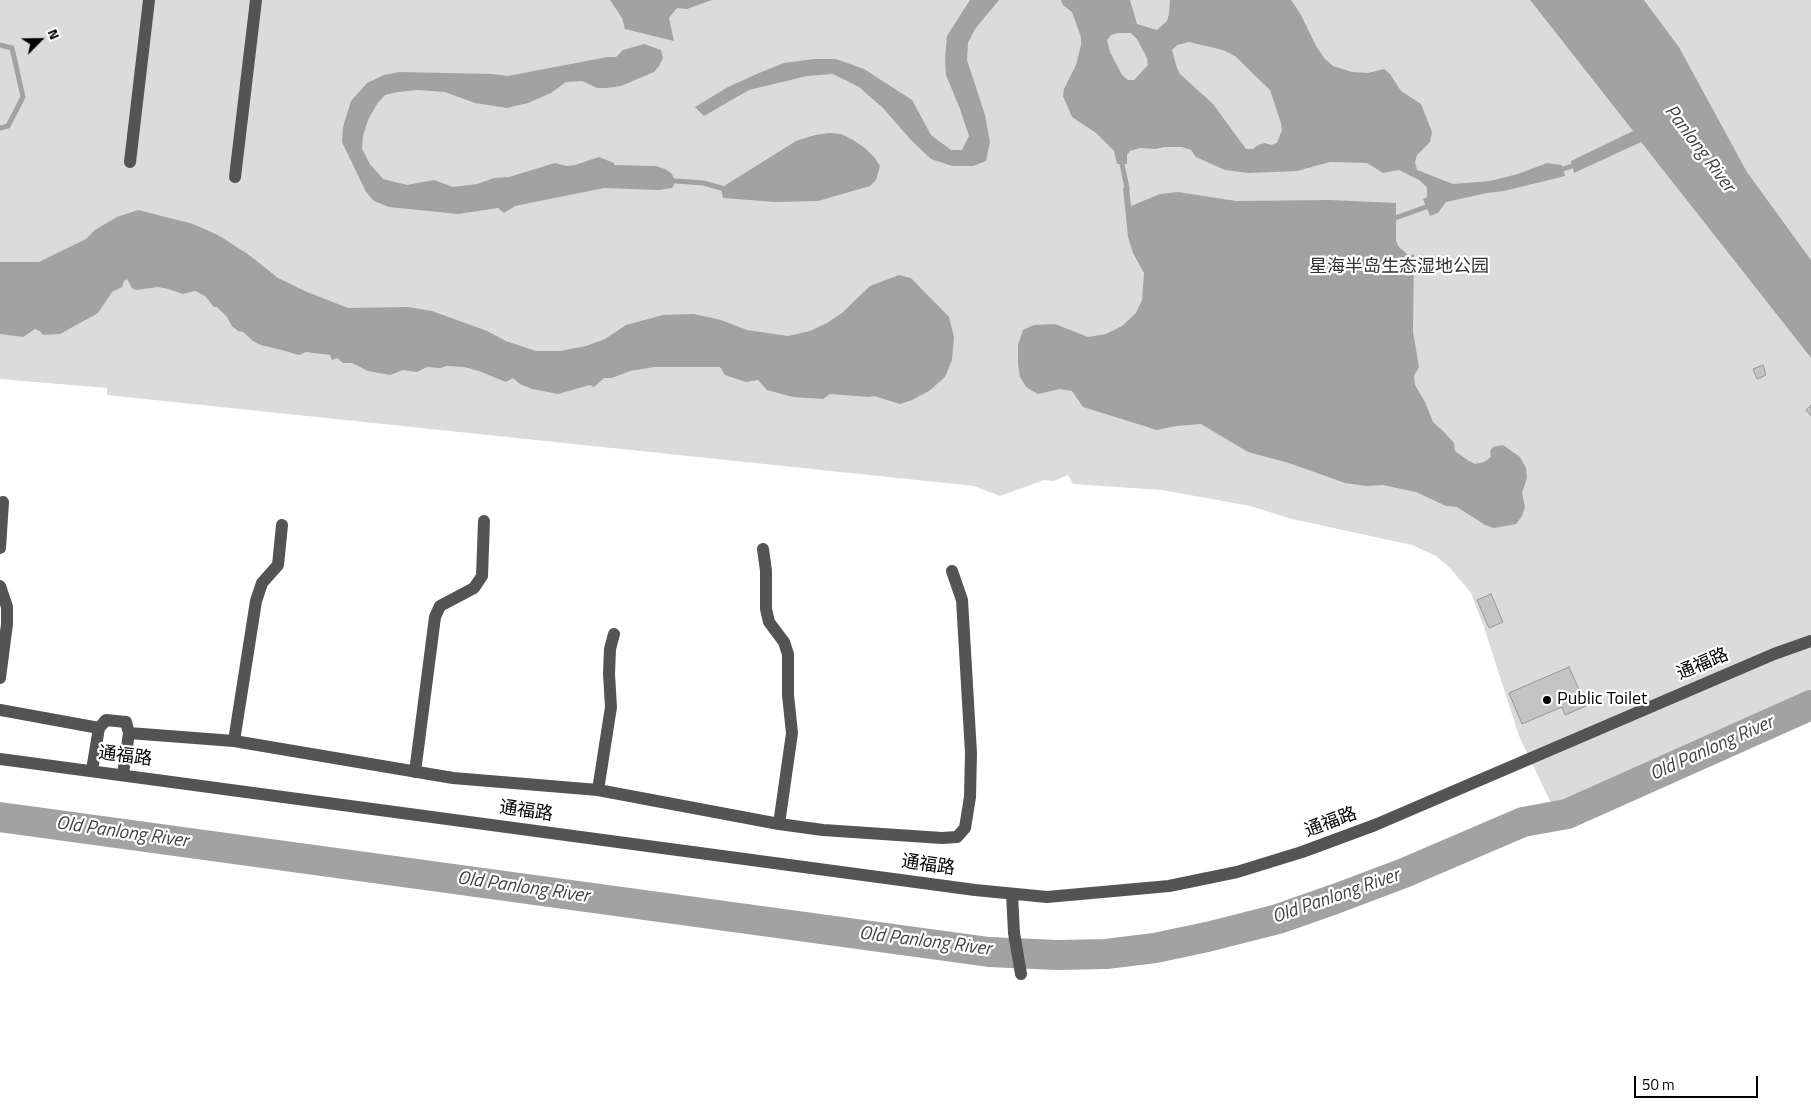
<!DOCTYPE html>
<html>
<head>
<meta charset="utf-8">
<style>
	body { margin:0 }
	#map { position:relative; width:1811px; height:1113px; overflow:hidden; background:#fff; font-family:"Titillium Web",sans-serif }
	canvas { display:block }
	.north { position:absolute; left:15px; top:15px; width:50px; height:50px; -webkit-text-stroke:4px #fff; paint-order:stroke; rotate:67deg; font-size:14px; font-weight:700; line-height:20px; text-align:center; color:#000 }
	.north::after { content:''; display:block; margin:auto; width:18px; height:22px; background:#000; clip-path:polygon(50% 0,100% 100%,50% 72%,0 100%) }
	.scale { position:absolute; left:1634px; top:1076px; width:124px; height:22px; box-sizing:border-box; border:2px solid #000; border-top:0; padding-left:6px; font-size:15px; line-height:18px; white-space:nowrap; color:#000; -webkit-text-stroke:4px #fff; paint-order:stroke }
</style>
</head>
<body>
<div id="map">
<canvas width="1811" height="1113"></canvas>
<div class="north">N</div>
<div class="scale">50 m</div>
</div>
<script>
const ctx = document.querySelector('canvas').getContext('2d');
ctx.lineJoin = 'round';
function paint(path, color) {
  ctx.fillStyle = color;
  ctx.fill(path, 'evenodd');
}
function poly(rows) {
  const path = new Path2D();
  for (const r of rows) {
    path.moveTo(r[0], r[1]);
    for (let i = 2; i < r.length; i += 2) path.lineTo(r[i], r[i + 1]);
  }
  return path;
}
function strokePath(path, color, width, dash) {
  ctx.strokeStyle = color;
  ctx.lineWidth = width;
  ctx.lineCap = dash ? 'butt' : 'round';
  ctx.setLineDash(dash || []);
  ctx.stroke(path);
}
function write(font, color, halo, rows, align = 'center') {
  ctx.font = font + ' "Titillium Web","Noto Sans SC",sans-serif';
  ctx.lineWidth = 4.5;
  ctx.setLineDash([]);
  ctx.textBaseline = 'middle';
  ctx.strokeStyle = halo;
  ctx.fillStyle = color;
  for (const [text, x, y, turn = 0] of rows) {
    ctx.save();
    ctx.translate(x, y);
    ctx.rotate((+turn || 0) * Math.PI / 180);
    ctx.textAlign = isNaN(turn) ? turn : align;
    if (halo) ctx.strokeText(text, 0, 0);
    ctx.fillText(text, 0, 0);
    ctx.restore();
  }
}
paint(poly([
	[0,0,1530,0,1811,358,1811,705,1567,814,1557,816,1519,736,1484,627,1471,593,1451,569,1436,556,1412,545,1292,519,1250,506,1162,490,1073,484,1068,475,1054,481,1044,480,1000,496,974,486,107,395,107,388,0,379],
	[1644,0,1811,0,1811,260,1747,172,1679,47]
]), '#dbdbdb');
paint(poly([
	[610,0,712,0,687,9,677,8,669,18,674,41,625,29,622,18],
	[970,0,999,0,975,29,968,43,967,60,985,115,990,142,986,161,973,166,952,166,931,159,911,140,883,108,859,87,833,74,807,76,749,90,704,116,695,107,728,87,759,73,784,63,814,59,836,59,864,69,912,100,931,135,951,150,962,150,969,136,960,109,946,75,945,59,947,36],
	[1061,0,1130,0,1137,24,1157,30,1167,21,1169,14,1170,0,1291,0,1301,15,1316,46,1325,59,1333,66,1352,72,1368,73,1384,69,1390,74,1401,91,1421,104,1432,132,1430,142,1417,155,1415,162,1417,170,1453,184,1490,181,1518,174,1547,163,1562,165,1565,176,1504,191,1487,193,1446,202,1438,213,1430,216,1423,199,1427,197,1427,187,1419,180,1399,170,1383,173,1367,163,1330,162,1297,171,1249,173,1225,170,1196,157,1191,150,1182,147,1165,147,1155,149,1140,148,1130,151,1127,155,1127,164,1117,164,1114,151,1096,133,1072,117,1063,96,1064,89,1076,65,1081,45,1081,37,1072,12,1063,5],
	[1118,33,1131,33,1137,39,1147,58,1148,65,1134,80,1128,80,1122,75,1110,52,1107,40,1111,35],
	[1189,42,1223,50,1235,56,1270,90,1281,123,1282,130,1277,143,1271,145,1265,143,1258,145,1253,149,1246,149,1213,104,1180,74,1177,68,1172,50,1177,45],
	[1530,0,1644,0,1679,47,1747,172,1811,260,1811,358,1641,142,1574,173,1571,161,1633,131],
	[644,44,661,50,663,58,659,66,654,72,621,86,606,88,597,88,582,81,566,82,551,93,528,103,507,108,475,103,445,92,418,90,398,92,385,95,377,104,368,120,363,136,362,149,370,164,383,179,407,185,434,180,453,187,477,184,494,178,509,177,555,163,567,166,575,165,599,157,614,163,614,165,656,166,665,169,671,173,676,181,672,188,659,190,604,188,515,206,504,213,498,208,458,214,389,207,374,201,366,192,342,142,343,127,351,101,367,83,384,75,399,72,492,74,508,76,607,57,616,57,623,50],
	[829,133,841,134,853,140,865,148,874,157,880,166,876,180,870,186,818,201,775,202,723,198,721,188,796,141,815,135],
	[1123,188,1129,188,1131,206,1160,194,1178,192,1236,201,1330,200,1396,203,1396,241,1399,247,1409,256,1414,254,1413,332,1419,367,1414,376,1415,385,1425,402,1433,422,1444,432,1454,443,1455,451,1469,461,1475,464,1484,462,1491,457,1490,451,1493,447,1503,445,1520,457,1526,468,1527,478,1522,493,1525,507,1522,516,1516,524,1494,528,1485,525,1457,507,1446,506,1416,492,1383,485,1366,486,1345,483,1289,463,1248,452,1201,424,1176,426,1157,430,1083,407,1072,391,1060,389,1038,394,1026,387,1020,377,1018,364,1018,345,1023,330,1034,325,1055,324,1088,337,1106,334,1122,326,1136,313,1142,300,1144,273,1133,253,1128,237],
	[138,210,193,224,218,235,249,255,278,278,307,292,348,308,408,307,432,311,487,331,506,341,536,351,560,351,586,346,605,339,626,325,663,315,694,314,721,320,747,330,788,336,810,331,827,323,842,313,870,286,899,275,911,278,949,317,954,337,952,360,945,377,929,391,912,400,900,404,874,396,870,397,830,394,823,399,793,397,767,390,758,380,746,382,725,375,720,367,654,367,630,371,612,378,604,378,594,387,590,385,558,394,532,389,520,384,513,378,506,382,479,371,464,367,447,366,440,368,427,367,417,372,403,370,390,375,368,371,352,363,343,363,337,358,332,360,330,355,306,352,299,355,285,351,261,345,253,341,243,332,238,331,232,326,227,317,217,307,214,307,205,296,195,291,183,294,168,289,158,287,136,290,132,288,127,279,124,281,122,287,112,292,98,313,69,329,60,334,43,335,40,331,35,329,23,337,0,334,0,262,39,262,86,239,95,230,117,217]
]), '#a2a2a2');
strokePath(poly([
	[0,45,12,48,23,97,8,126,0,128],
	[1122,164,1127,188],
	[1563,169,1572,166],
	[676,181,704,183,721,188],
	[1395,218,1426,207]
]), '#a2a2a2', 5);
strokePath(poly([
	[0,817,989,952,1057,955,1106,954,1155,948,1207,937,1278,919,1335,899,1404,873,1523,822,1567,814,1811,705]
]), '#a2a2a2', 30);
const building = poly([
	[1763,365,1766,375,1757,379,1753,369,1763,365],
	[1811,405,1811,416,1806,410,1811,405],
	[1491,594,1503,622,1489,628,1477,600,1491,594],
	[1569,667,1586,706,1565,715,1562,707,1522,724,1509,693,1569,667]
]);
paint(building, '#c4c4c4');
strokePath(building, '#989898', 1);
strokePath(poly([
	[130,162,149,0],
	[235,177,256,0],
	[0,548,3,502],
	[763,549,766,571,766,609,769,622,784,642,788,654,788,695,792,733,779,824],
	[0,586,7,607,7,624,0,678],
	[0,710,99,728,106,720,126,722,129,733,234,741,453,778,598,790,779,824,823,830,942,838,957,837,965,828,970,797,971,753,962,600,952,571],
	[234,741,256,601,262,583,278,565,282,525],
	[0,759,975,890,1047,897,1169,886,1237,872,1302,852,1375,825,1774,654,1811,641],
	[92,770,99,728],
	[415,772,435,617,440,606,474,588,482,576,484,521],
	[123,774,129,733],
	[598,790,611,707,609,674,610,649,614,634],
	[1012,894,1014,933,1021,974]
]), '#545454', 12);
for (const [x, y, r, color] of [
	[1547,700,5,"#000"]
]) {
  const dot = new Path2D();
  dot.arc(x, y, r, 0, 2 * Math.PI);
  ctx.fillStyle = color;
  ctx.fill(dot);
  strokePath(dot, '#fff', 2);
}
write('18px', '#323232', '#fff', [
	["星海半岛生态湿地公园",1399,268]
]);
write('18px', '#000', '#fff', [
	["通福路",1703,665,-23],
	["通福路",125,757,7],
	["通福路",526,812,8],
	["通福路",1331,823,-20],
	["通福路",928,866,8]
]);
write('18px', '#000', '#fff', [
	["Public Toilet",1557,700]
], 'left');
write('italic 19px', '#434343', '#fff', [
	["Panlong River",1699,149,53],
	["Old Panlong River",1712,749,-24],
	["Old Panlong River",122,833,8],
	["Old Panlong River",523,888,8],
	["Old Panlong River",1336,897,-19],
	["Old Panlong River",925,942,7]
]);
</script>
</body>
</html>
